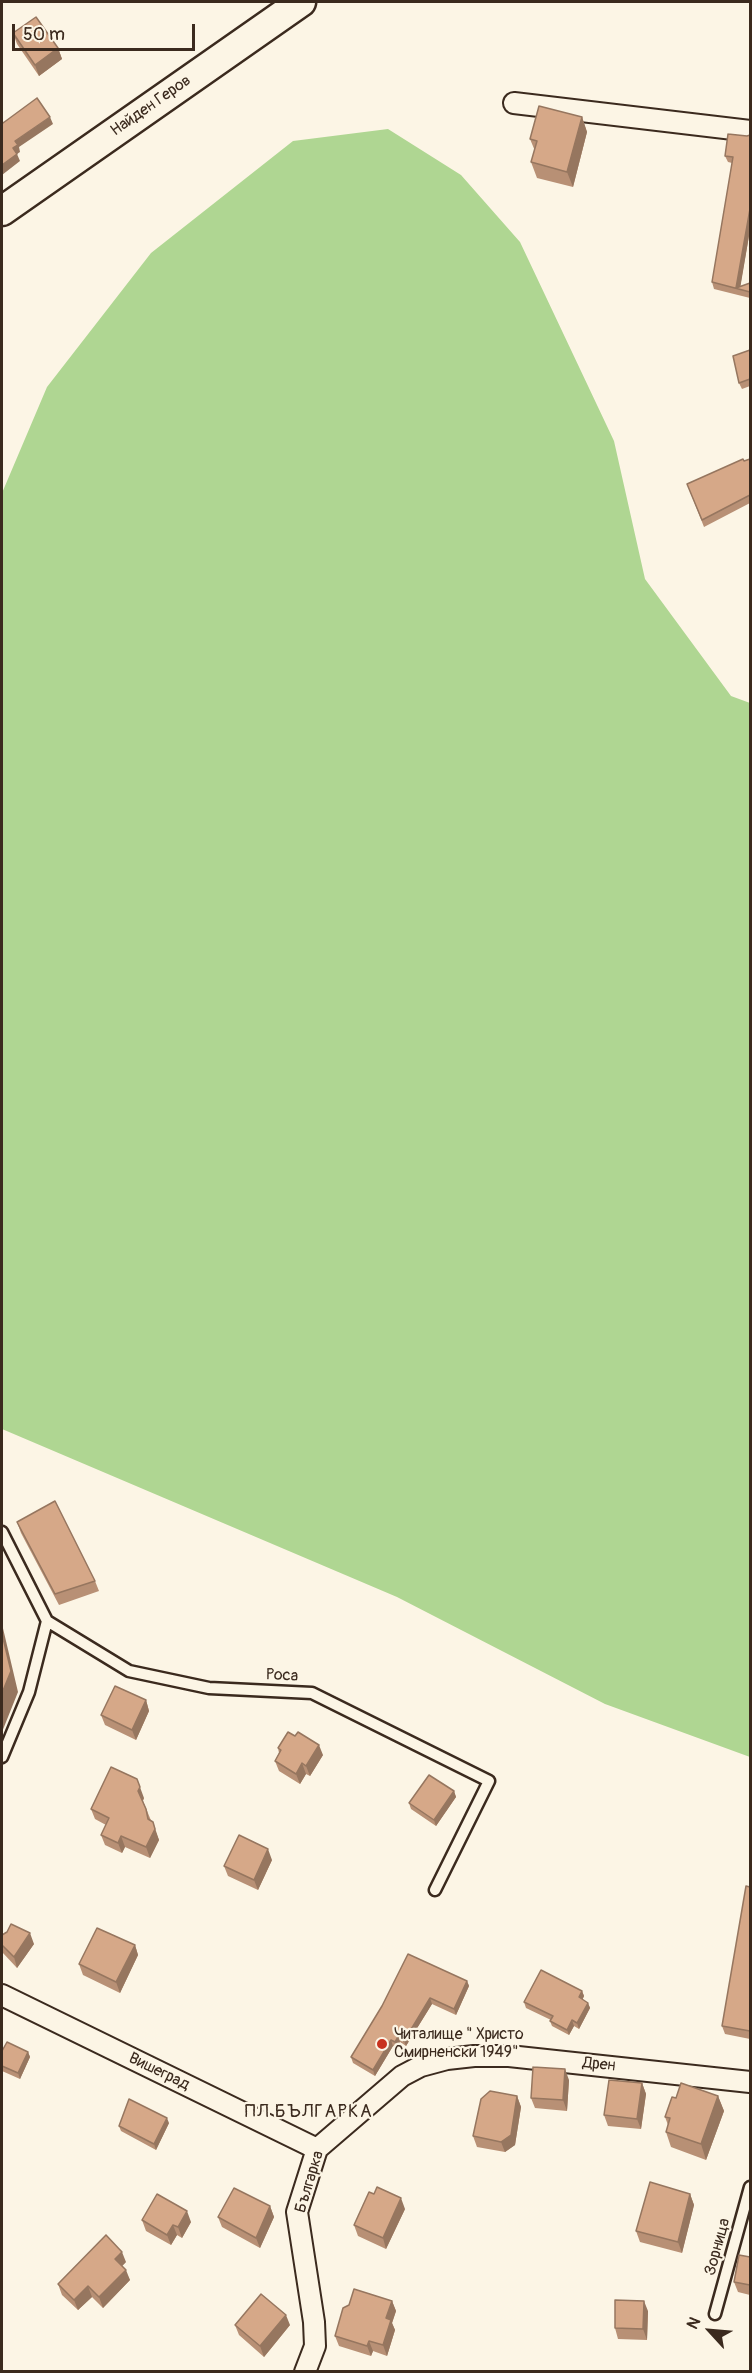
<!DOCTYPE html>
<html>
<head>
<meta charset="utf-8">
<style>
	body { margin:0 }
	#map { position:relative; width:752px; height:2373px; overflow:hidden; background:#fcf5e5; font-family:Pangolin,sans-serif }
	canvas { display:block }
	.frame { position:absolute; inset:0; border:3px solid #3b2a1e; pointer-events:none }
	.north { position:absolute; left:680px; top:2301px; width:60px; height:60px; -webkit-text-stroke:4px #fcf5e5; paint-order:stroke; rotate:296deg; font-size:16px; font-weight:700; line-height:24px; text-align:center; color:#3b2a1e }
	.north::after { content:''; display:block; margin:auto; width:21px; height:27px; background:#3b2a1e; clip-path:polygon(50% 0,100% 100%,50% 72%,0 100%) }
	.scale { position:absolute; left:12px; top:24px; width:183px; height:27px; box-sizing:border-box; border:3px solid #3b2a1e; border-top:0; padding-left:8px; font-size:18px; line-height:21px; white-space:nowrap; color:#3b2a1e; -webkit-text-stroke:4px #fcf5e5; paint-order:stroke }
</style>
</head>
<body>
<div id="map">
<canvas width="752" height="2373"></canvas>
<div class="frame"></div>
<div class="north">N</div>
<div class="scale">50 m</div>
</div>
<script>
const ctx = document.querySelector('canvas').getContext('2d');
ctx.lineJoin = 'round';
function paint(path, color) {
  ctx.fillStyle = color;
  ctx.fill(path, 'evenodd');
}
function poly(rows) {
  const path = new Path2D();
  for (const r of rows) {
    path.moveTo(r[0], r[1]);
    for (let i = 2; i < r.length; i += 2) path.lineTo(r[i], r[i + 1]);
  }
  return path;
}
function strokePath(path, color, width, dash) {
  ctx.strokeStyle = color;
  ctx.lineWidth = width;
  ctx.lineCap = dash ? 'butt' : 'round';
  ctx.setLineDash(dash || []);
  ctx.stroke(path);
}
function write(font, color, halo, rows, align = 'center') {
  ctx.font = font + ' Pangolin,sans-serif';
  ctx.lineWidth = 4.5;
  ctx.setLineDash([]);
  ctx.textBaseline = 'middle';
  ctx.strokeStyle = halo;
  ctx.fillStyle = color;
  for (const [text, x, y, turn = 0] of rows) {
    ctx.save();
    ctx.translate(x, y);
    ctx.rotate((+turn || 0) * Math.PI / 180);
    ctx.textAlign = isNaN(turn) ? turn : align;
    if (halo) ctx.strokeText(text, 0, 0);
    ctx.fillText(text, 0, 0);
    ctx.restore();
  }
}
paint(poly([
	[388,129,461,175,520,242,614,441,645,579,731,696,750,703,750,1757,605,1704,397,1597,2,1429,2,493,47,387,151,253,293,141]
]), '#afd692');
const lane = poly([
	[2,1532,47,1621,129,1671,209,1688,312,1693,489,1781,435,1890],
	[2,1757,29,1692,47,1621],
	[715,2314,750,2187]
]);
const street = poly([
	[514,103,750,131],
	[2,1995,317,2149],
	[305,2372,315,2346,314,2322,297,2212,317,2149,402,2076,421,2066,447,2059,474,2056,509,2056,750,2082]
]);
const secondary = poly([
	[2,211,301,2]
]);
strokePath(lane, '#3b2a1e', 15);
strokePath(street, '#3b2a1e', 24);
strokePath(secondary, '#3b2a1e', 33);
strokePath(lane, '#fcf5e5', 10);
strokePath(street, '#fcf5e5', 20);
strokePath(secondary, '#fcf5e5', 28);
paint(poly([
	[13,33,58,48,62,59,39,76,17,44],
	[582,117,587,132,573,187,537,178,531,162,535,151,530,139],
	[728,134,750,230,740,287,750,283,750,298,714,289,712,282,732,163,728,162,725,156],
	[750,350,750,386,742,389,739,383],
	[744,461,750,462,750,503,704,527,687,484],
	[17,1522,95,1581,99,1591,59,1605,21,1533],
	[146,1700,149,1711,136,1740,105,1725,101,1715],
	[278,1748,323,1755,310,1776,306,1774,300,1784,279,1771,275,1761,279,1753],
	[454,1791,456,1797,436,1826,411,1809,409,1803],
	[144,1798,143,1801,159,1840,150,1858,125,1847,122,1853,105,1845,101,1835,106,1825,95,1819,91,1809],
	[272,1860,258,1890,228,1876,224,1866],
	[750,1887,750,2039,725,2034,722,2026],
	[2,1935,34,1944,17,1968,2,1952],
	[135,1945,138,1955,120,1993,83,1975,79,1964],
	[467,1981,469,1986,456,2015,432,2004,406,2046,400,2042,397,2048,393,2046,375,2076,353,2063,351,2057,382,2006],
	[582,1991,584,1996,582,2000,588,2003,590,2008,579,2029,574,2026,569,2035,552,2026,550,2021,551,2020,526,2008,524,2002],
	[2,2051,28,2052,30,2057,20,2079,2,2071],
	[569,2080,567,2111,535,2108,531,2098],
	[642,2083,646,2094,641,2129,608,2126,604,2115],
	[517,2096,521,2107,515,2145,505,2152,477,2147,473,2136],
	[718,2096,724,2111,706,2160,671,2147,666,2132,668,2125,665,2117,676,2098],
	[169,2123,156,2150,121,2131,119,2126],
	[690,2194,694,2205,682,2253,640,2242,636,2231],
	[270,2206,274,2217,260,2248,222,2227,218,2217],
	[405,2209,386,2249,358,2236,354,2225],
	[142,2220,191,2222,182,2238,177,2235,171,2245,146,2231],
	[750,2257,750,2295,738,2292,734,2282],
	[126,2262,122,2266,130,2280,103,2308,92,2297,78,2310,62,2295,58,2284],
	[392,2301,396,2311,392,2323,395,2330,387,2356,373,2351,371,2356,339,2346,335,2336],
	[648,2311,647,2340,618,2339,615,2328],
	[235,2325,290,2325,264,2357,239,2335]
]), '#b89075');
paint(poly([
	[58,48,62,59,39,76,35,65],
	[50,117,53,124,19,147,20,152,17,154,20,161,2,175,2,165,13,148,15,141],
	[582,117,587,132,573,187,567,172],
	[750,209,750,230,740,289,736,288],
	[2,1624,18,1692,2,1732],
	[146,1700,149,1711,136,1740,132,1730],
	[319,1745,323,1755,310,1776,306,1766],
	[302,1763,306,1774,300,1784,296,1774],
	[137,1779,144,1798,142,1802,138,1791],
	[454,1791,456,1797,436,1826,434,1820],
	[153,1822,159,1840,150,1858,146,1847],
	[121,1836,125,1847,122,1853,118,1843],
	[268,1849,272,1860,258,1890,254,1880],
	[30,1933,34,1944,17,1968,14,1957],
	[135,1945,138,1955,120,1993,116,1982],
	[467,1981,469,1986,456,2015,454,2009],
	[582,1991,584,1996,581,2003,579,1997],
	[430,1998,432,2004,406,2046,404,2041],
	[588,2003,590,2008,579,2029,577,2023],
	[572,2020,574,2026,569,2035,567,2030],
	[398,2037,400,2042,397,2048,395,2042],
	[391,2040,393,2046,375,2076,373,2070],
	[28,2052,30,2057,20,2079,18,2073],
	[565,2069,569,2080,567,2111,563,2100],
	[642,2083,646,2094,641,2129,637,2119],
	[517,2096,521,2107,515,2145,505,2152,501,2142],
	[718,2096,724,2111,706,2160,701,2144],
	[167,2118,169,2123,156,2150,154,2144],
	[690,2194,694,2205,682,2253,678,2242],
	[401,2198,405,2209,386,2249,383,2238],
	[270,2206,274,2217,260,2248,256,2238],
	[187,2211,191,2222,182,2238,178,2227],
	[173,2225,177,2235,171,2245,167,2235],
	[122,2252,126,2262,119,2269,115,2259],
	[126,2270,130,2280,103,2308,99,2297],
	[88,2286,92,2297,78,2310,74,2300],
	[392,2301,396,2311,392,2323,395,2330,387,2356,383,2345,386,2318],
	[644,2301,648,2311,647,2340,643,2329],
	[286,2315,290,2325,264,2357,260,2346],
	[369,2341,373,2351,371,2356,367,2346]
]), '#96765f');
const building = poly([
	[36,17,58,48,35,65,13,33,36,17],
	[37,98,50,117,15,141,18,145,13,148,17,154,2,165,2,121,3,123,37,98],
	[539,106,582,117,567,172,531,162,537,141,530,139,539,106],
	[728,134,747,136,750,135,750,209,736,288,750,283,750,292,712,282,733,157,725,156,728,134],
	[750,350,750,379,739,383,733,356,750,350],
	[743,459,744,461,750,459,750,495,702,520,687,484,743,459],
	[55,1501,95,1581,55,1594,17,1522,55,1501],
	[2,1634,11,1671,2,1693,2,1634],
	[115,1686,146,1700,132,1730,101,1715,115,1686],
	[288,1732,295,1736,298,1732,319,1745,306,1766,302,1763,296,1774,275,1761,281,1750,278,1748,288,1732],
	[111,1767,137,1779,140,1787,138,1791,146,1809,148,1819,153,1822,155,1829,146,1847,121,1836,118,1843,101,1835,109,1818,91,1809,111,1767],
	[429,1775,454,1791,434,1820,409,1803,429,1775],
	[239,1835,268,1849,254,1880,224,1866,239,1835],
	[746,1886,750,1887,750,2031,722,2026,746,1886],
	[11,1924,30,1933,14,1957,2,1945,2,1935,7,1932,11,1924],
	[97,1928,135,1945,116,1982,79,1964,97,1928],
	[408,1954,467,1981,454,2009,430,1998,404,2041,398,2037,395,2042,391,2040,373,2070,351,2057,382,2006,408,1954],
	[541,1970,582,1991,579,1997,588,2003,577,2023,572,2020,567,2030,550,2021,553,2016,524,2002,541,1970],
	[7,2042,28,2052,18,2073,2,2066,2,2051,7,2042],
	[533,2067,565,2069,563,2100,531,2098,533,2067],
	[609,2080,642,2083,637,2119,604,2115,609,2080],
	[681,2083,718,2096,701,2144,666,2132,670,2118,665,2117,672,2097,676,2098,681,2083],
	[490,2091,517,2096,511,2135,501,2142,473,2136,481,2099,490,2091],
	[129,2099,167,2118,154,2144,119,2126,129,2099],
	[650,2182,690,2194,678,2242,636,2231,650,2182],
	[377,2187,401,2198,383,2238,354,2225,369,2192,374,2194,377,2187],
	[234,2188,270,2206,256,2238,218,2217,234,2188],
	[157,2194,187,2211,178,2227,173,2225,167,2235,142,2220,157,2194],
	[106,2235,122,2252,115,2259,126,2270,99,2297,88,2286,74,2300,58,2284,106,2235],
	[739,2255,750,2257,750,2285,734,2282,739,2255],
	[354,2289,392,2301,386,2318,391,2320,383,2345,369,2341,367,2346,335,2336,343,2308,349,2305,354,2289],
	[261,2294,286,2315,260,2346,235,2325,261,2294],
	[615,2300,644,2301,643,2329,615,2328,615,2300]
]);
paint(building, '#d6a888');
strokePath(building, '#96765f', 1.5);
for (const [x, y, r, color] of [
	[382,2044,6,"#c8321e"]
]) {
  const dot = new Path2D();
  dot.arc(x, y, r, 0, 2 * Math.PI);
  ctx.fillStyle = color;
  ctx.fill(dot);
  strokePath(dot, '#fcf5e5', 2);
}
write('16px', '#3b2a1e', '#fcf5e5', [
	["Найден Геров",151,106,-35],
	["Роса",282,1676,3],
	["Дрен",599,2065,6],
	["Вишеград",159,2072,26],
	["Българка",310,2182,-73],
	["Зорница",718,2247,-75]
]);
write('16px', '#3b2a1e', '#fcf5e5', [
	["Читалище \" Христо",394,2035],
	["Смирненски 1949\"",394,2053]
], 'left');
ctx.letterSpacing = '1.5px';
write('18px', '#3b2a1e', '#fcf5e5', [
	["ПЛ БЪЛГАРКА",309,2112]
]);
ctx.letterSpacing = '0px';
</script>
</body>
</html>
